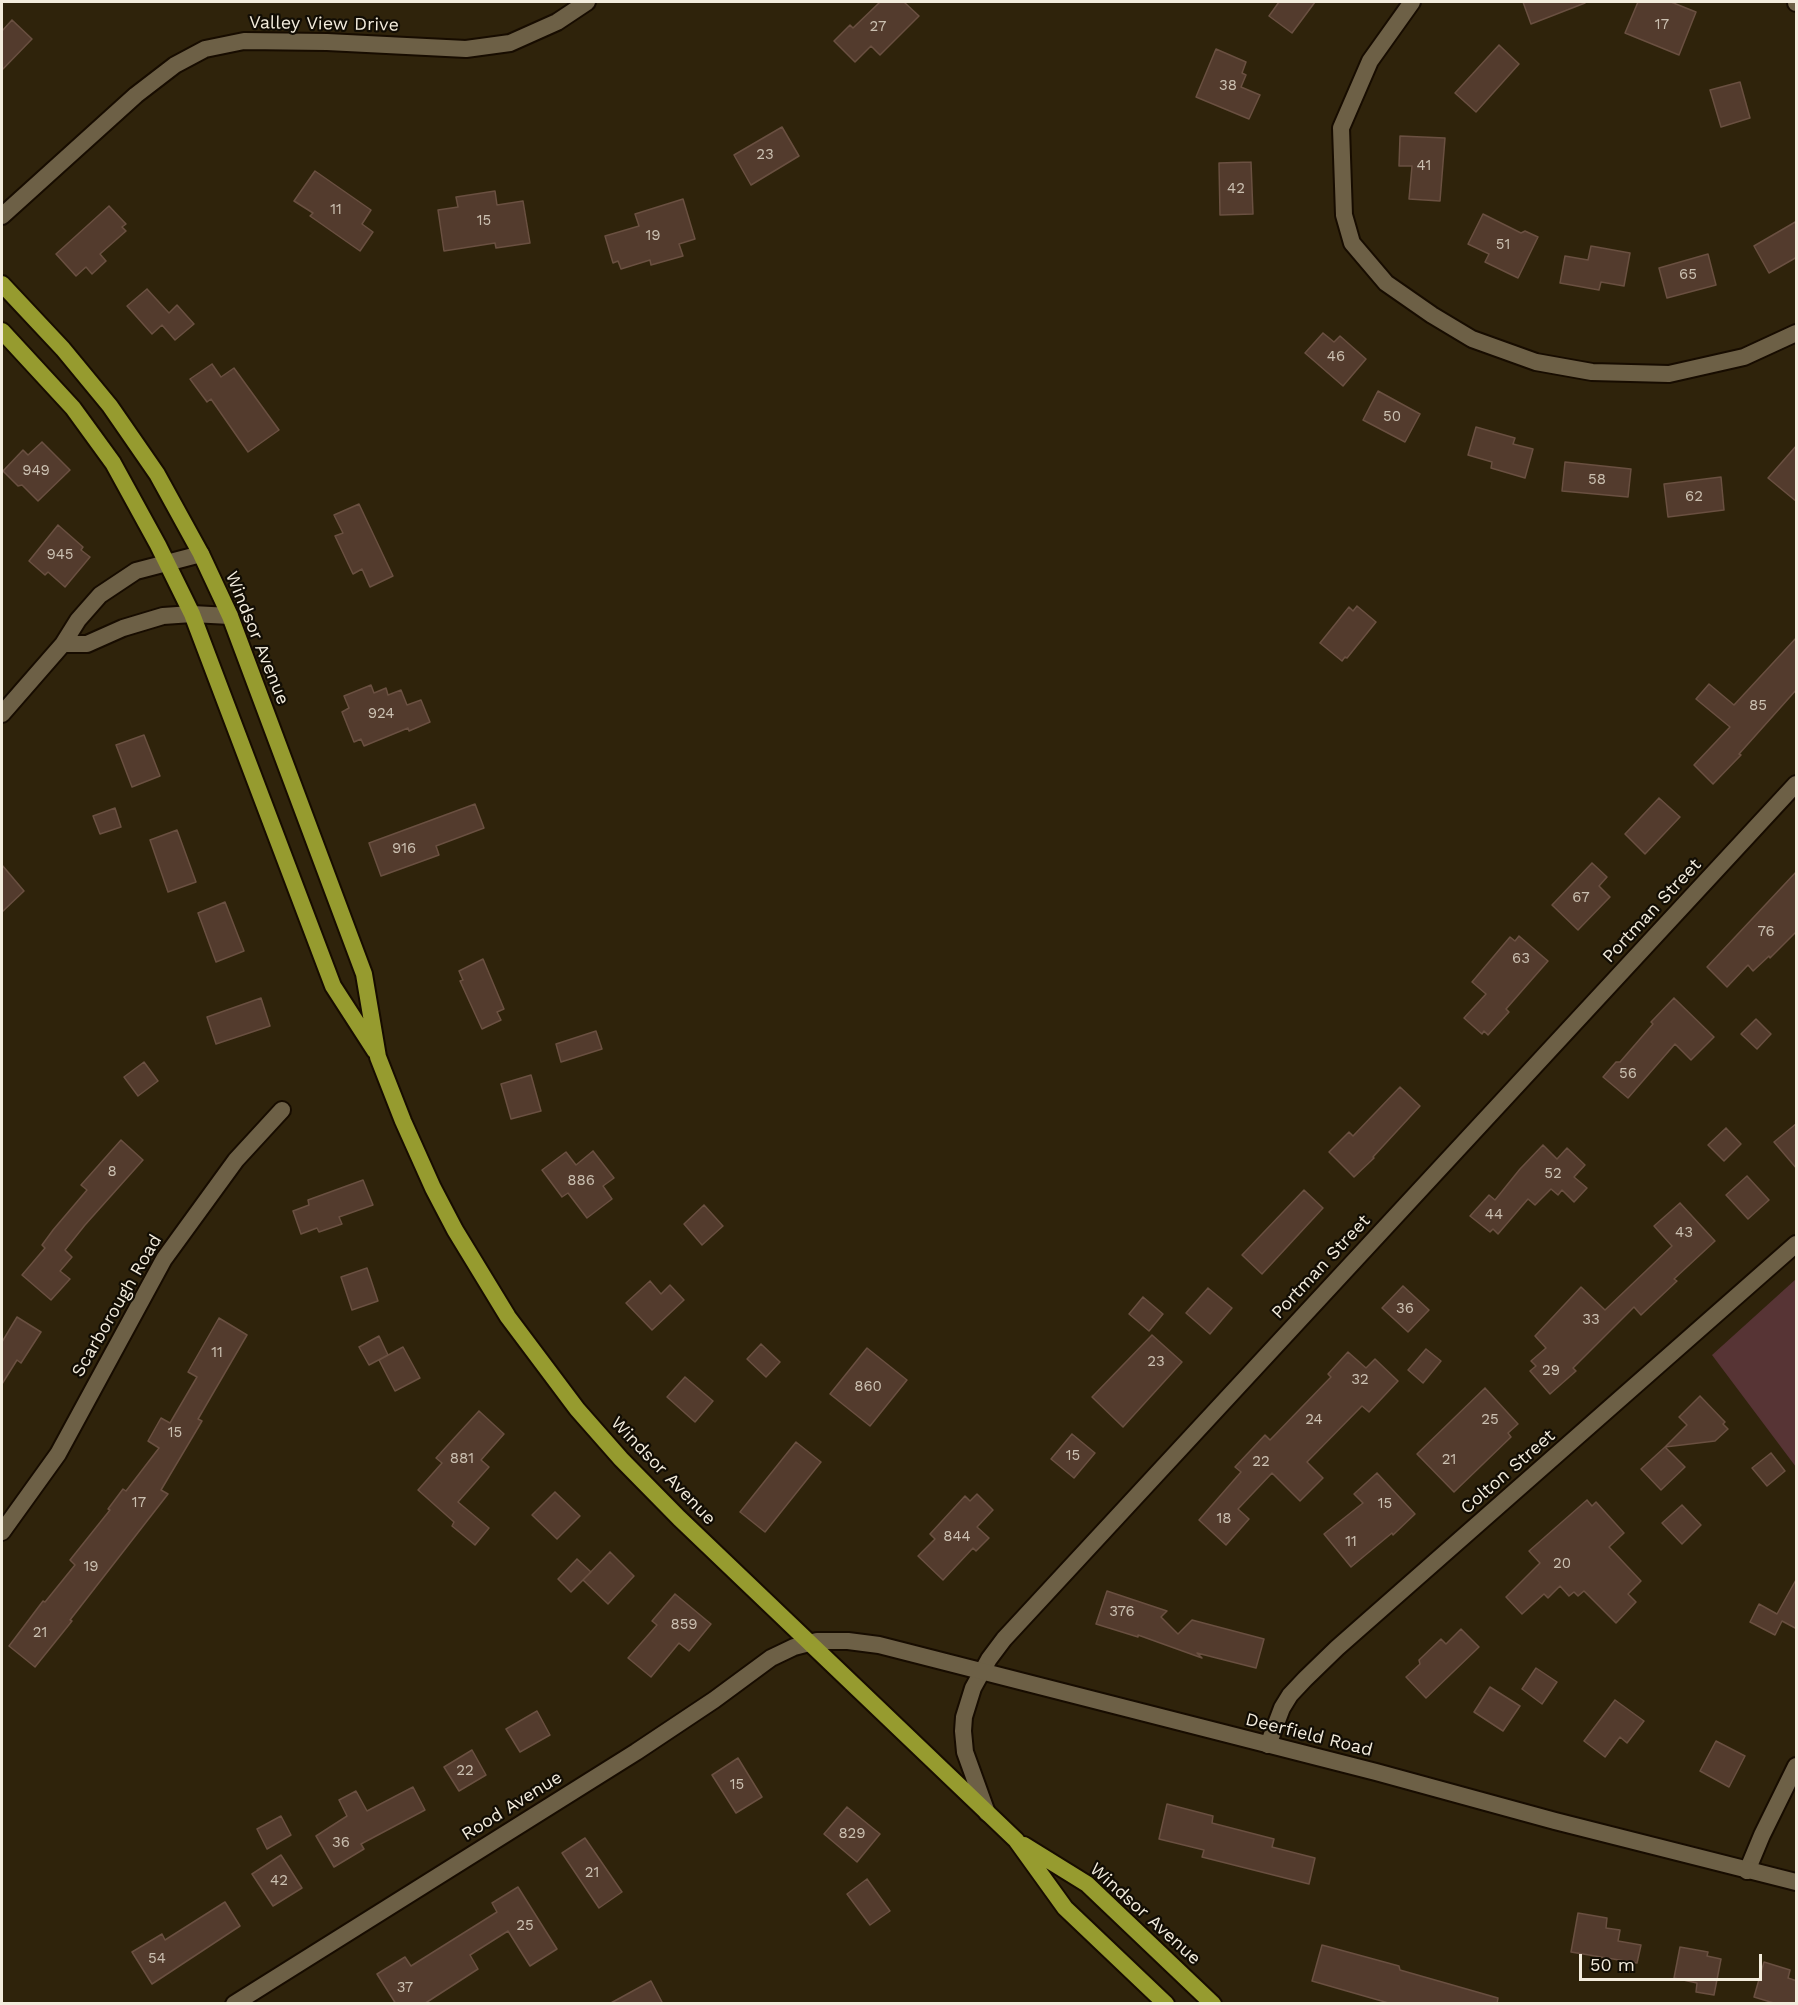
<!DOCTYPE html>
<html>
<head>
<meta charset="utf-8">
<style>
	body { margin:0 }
	#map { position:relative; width:1798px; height:2005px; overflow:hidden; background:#2f230b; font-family:"Work Sans",sans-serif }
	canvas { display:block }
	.frame { position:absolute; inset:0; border:3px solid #f3ecdd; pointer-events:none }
	.scale { position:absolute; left:1579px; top:1954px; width:183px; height:27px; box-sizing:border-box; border:3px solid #f3ecdd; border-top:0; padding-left:8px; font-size:18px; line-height:21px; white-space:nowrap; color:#f3ecdd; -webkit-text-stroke:4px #120d04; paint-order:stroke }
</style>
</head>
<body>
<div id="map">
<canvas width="1798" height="2005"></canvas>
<div class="frame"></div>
<div class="scale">50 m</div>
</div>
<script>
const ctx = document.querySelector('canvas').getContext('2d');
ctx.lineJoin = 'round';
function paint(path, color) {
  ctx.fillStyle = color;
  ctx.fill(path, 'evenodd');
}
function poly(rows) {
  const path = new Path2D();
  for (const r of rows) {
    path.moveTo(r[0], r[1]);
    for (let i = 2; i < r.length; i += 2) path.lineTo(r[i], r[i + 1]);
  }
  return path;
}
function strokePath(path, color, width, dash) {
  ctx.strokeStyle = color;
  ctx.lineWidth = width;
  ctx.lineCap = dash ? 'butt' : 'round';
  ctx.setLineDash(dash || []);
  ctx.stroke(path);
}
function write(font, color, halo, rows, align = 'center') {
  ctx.font = font + ' "Work Sans",sans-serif';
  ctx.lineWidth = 4.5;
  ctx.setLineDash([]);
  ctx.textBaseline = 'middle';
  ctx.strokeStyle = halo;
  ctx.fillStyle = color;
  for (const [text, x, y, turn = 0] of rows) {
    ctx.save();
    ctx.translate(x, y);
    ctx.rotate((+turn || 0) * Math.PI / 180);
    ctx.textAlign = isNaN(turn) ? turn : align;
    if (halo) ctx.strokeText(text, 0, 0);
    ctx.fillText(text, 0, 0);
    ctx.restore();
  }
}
paint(poly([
	[1796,1279,1796,1467,1712,1355]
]), '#573435');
const building = poly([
	[880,2,904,2,919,16,880,55,871,46,855,62,834,41,850,25,853,28,880,2],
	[1279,2,1315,2,1292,33,1269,16,1279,2],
	[1523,2,1585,2,1585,3,1531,24,1523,2],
	[1638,2,1671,2,1696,12,1679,55,1625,33,1638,2],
	[12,20,32,39,2,70,2,31,12,20],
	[1499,45,1519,64,1476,112,1455,93,1499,45],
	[1216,49,1246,62,1242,73,1246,75,1241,87,1260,95,1249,119,1196,97,1216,49],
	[1740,82,1750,118,1721,127,1710,90,1740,82],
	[782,127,799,156,751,185,734,155,782,127],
	[1400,136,1445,138,1440,201,1409,199,1412,166,1399,166,1400,136],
	[1251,162,1253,214,1220,215,1219,163,1251,162],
	[315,171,371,210,362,224,373,232,360,251,310,216,313,213,294,201,315,171],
	[495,191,497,205,523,201,530,243,496,248,495,243,444,251,438,210,458,207,456,197,495,191],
	[683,199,695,239,679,244,683,256,651,265,650,260,621,269,618,261,613,263,605,236,639,226,635,214,683,199],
	[109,206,126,224,122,227,126,231,100,254,106,261,92,274,86,267,76,276,56,254,109,206],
	[1483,214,1521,233,1525,231,1538,237,1518,278,1485,262,1489,254,1468,244,1483,214],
	[1797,221,1797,257,1769,273,1754,246,1797,221],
	[1591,246,1630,253,1624,286,1601,282,1599,290,1560,283,1565,256,1588,260,1591,246],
	[1708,254,1716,285,1667,298,1659,268,1708,254],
	[147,289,169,313,177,305,194,324,175,340,162,325,152,334,127,306,147,289],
	[1323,333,1334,342,1340,336,1366,359,1343,386,1305,353,1323,333],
	[212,364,221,377,234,368,279,430,248,452,211,399,207,402,190,379,212,364],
	[1378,391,1420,414,1405,442,1363,420,1378,391],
	[1476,427,1515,438,1513,444,1533,449,1525,478,1491,468,1492,462,1468,455,1476,427],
	[42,442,70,470,38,501,22,485,18,486,3,471,23,450,28,455,42,442],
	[1797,445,1797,502,1768,478,1797,445],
	[1565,462,1631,469,1628,497,1562,491,1565,462],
	[1721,477,1724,510,1668,517,1664,484,1721,477],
	[359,504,393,576,370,587,362,569,353,574,335,536,343,533,334,515,359,504],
	[58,525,83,547,81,550,90,557,65,587,48,572,45,575,29,561,58,525],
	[1357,606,1376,622,1347,658,1345,657,1342,661,1320,643,1349,607,1353,611,1357,606],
	[1797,637,1797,689,1739,754,1741,755,1713,784,1694,765,1730,727,1696,699,1709,684,1734,705,1797,637],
	[371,685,374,693,386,688,388,695,401,690,407,705,421,700,430,722,409,731,408,728,364,746,361,739,354,742,342,712,349,708,344,696,371,685],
	[144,735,160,776,132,787,116,745,144,735],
	[1659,798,1680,817,1645,854,1625,834,1659,798],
	[475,804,484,828,436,846,439,855,381,876,369,843,475,804],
	[115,808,121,827,100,834,93,816,115,808],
	[177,830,196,882,168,892,150,840,177,830],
	[1592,863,1607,877,1599,886,1610,897,1578,930,1552,905,1592,863],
	[2,865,24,891,2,912,2,865],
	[1797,871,1797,931,1770,958,1769,956,1753,971,1748,965,1727,987,1707,967,1797,871],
	[225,902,244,951,216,962,198,913,225,902],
	[1519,936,1548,961,1506,1009,1509,1012,1488,1035,1484,1031,1482,1034,1464,1018,1486,994,1472,982,1510,937,1515,941,1519,936],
	[483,959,504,1009,497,1012,501,1020,482,1029,460,981,463,980,459,971,483,959],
	[261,998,270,1026,216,1044,207,1017,261,998],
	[1674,998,1714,1037,1691,1060,1675,1044,1628,1098,1603,1077,1616,1062,1620,1062,1653,1024,1651,1022,1674,998],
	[1756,1019,1771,1034,1757,1049,1741,1034,1756,1019],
	[596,1031,602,1049,561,1062,556,1044,596,1031],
	[144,1062,158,1081,138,1096,124,1077,144,1062],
	[531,1075,541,1111,511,1119,501,1084,531,1075],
	[1400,1087,1420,1106,1373,1157,1374,1158,1354,1177,1329,1152,1349,1132,1353,1136,1400,1087],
	[1797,1123,1797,1169,1774,1142,1797,1123],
	[1726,1128,1741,1144,1724,1161,1708,1145,1726,1128],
	[121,1140,143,1160,85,1225,65,1250,72,1257,60,1271,70,1279,51,1300,22,1275,45,1248,42,1245,53,1230,87,1190,81,1185,121,1140],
	[1543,1145,1557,1159,1567,1148,1585,1165,1574,1177,1587,1188,1574,1202,1562,1190,1558,1195,1551,1189,1535,1205,1528,1199,1498,1234,1493,1229,1490,1232,1470,1216,1489,1195,1495,1200,1520,1169,1543,1145],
	[593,1151,614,1178,603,1186,612,1199,587,1218,568,1193,562,1197,542,1170,566,1152,576,1165,593,1151],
	[1747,1176,1769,1200,1748,1219,1726,1195,1747,1176],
	[363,1180,373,1205,339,1217,342,1224,319,1232,317,1228,301,1234,293,1211,309,1205,308,1200,363,1180],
	[1304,1190,1323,1208,1262,1274,1242,1255,1304,1190],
	[1680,1203,1715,1241,1674,1279,1677,1281,1641,1315,1634,1307,1573,1368,1576,1371,1550,1394,1530,1371,1536,1366,1531,1361,1546,1348,1535,1336,1581,1287,1605,1310,1672,1246,1654,1226,1680,1203],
	[704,1205,723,1226,702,1245,684,1224,704,1205],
	[367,1268,378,1301,352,1310,341,1277,367,1268],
	[650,1281,661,1294,670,1285,684,1300,652,1330,626,1303,650,1281],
	[1403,1286,1429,1310,1408,1332,1382,1308,1403,1286],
	[1208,1288,1232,1308,1210,1334,1186,1313,1208,1288],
	[1143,1297,1163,1314,1149,1331,1129,1314,1143,1297],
	[17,1317,41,1332,21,1363,17,1360,2,1384,2,1342,17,1317],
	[219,1318,247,1335,198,1419,202,1421,161,1490,168,1494,70,1620,72,1621,35,1667,9,1646,43,1601,45,1602,75,1565,70,1560,110,1510,108,1509,123,1489,126,1491,159,1448,148,1441,161,1418,170,1423,197,1377,188,1372,219,1318],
	[1152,1335,1182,1362,1123,1427,1092,1397,1152,1335],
	[379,1336,388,1355,369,1365,359,1347,379,1336],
	[761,1344,780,1362,766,1377,747,1359,761,1344],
	[403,1347,420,1378,395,1391,379,1360,403,1347],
	[867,1348,907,1380,870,1426,830,1394,867,1348],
	[1426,1349,1441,1361,1423,1383,1408,1370,1426,1349],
	[1348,1352,1366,1368,1375,1359,1398,1381,1369,1412,1362,1406,1307,1462,1323,1478,1300,1501,1272,1473,1238,1509,1249,1519,1226,1545,1199,1520,1241,1472,1235,1467,1265,1435,1270,1440,1331,1377,1328,1374,1348,1352],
	[685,1377,713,1401,695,1422,667,1397,685,1377],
	[1485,1388,1518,1424,1508,1433,1511,1437,1454,1492,1417,1454,1485,1388],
	[1700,1396,1725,1422,1723,1424,1728,1429,1715,1441,1665,1447,1687,1425,1679,1417,1700,1396],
	[479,1411,504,1434,481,1460,489,1467,458,1502,489,1528,475,1545,452,1526,454,1522,418,1490,442,1463,436,1458,479,1411],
	[1072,1434,1095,1453,1074,1478,1051,1459,1072,1434],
	[796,1442,821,1462,765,1532,740,1512,796,1442],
	[1665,1447,1685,1467,1661,1490,1641,1469,1665,1447],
	[1771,1453,1785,1471,1767,1486,1752,1468,1771,1453],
	[1377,1473,1415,1514,1393,1535,1392,1533,1351,1567,1324,1534,1363,1503,1354,1494,1377,1473],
	[555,1492,580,1516,557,1539,532,1515,555,1492],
	[977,1494,993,1510,977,1527,989,1538,976,1551,973,1548,943,1580,918,1556,935,1539,930,1534,965,1496,970,1501,977,1494],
	[1587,1500,1592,1506,1596,1502,1624,1533,1609,1547,1641,1581,1628,1594,1636,1602,1616,1623,1584,1591,1578,1596,1574,1592,1569,1596,1560,1586,1548,1598,1544,1594,1522,1614,1506,1597,1540,1563,1529,1551,1587,1500],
	[1682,1505,1701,1525,1682,1544,1662,1523,1682,1505],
	[610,1552,634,1576,608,1604,583,1580,610,1552],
	[577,1559,591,1572,571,1592,558,1579,577,1559],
	[1797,1578,1797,1629,1782,1621,1775,1635,1750,1622,1759,1604,1777,1614,1797,1578],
	[1107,1591,1167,1611,1161,1617,1178,1634,1192,1620,1264,1639,1256,1668,1197,1653,1202,1658,1138,1635,1138,1637,1096,1624,1107,1591],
	[675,1594,711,1624,689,1651,679,1643,651,1677,628,1658,657,1625,652,1621,675,1594],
	[1461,1629,1479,1647,1426,1698,1406,1677,1420,1664,1419,1660,1441,1639,1446,1644,1461,1629],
	[1536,1668,1557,1682,1542,1704,1522,1689,1536,1668],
	[1490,1687,1520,1706,1503,1731,1474,1712,1490,1687],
	[1615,1700,1644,1721,1627,1743,1620,1737,1605,1757,1584,1741,1615,1700],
	[537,1711,550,1735,520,1752,506,1729,537,1711],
	[1716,1741,1745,1756,1729,1787,1700,1771,1716,1741],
	[472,1750,486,1775,459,1791,444,1767,472,1750],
	[738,1758,762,1797,736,1813,712,1775,738,1758],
	[413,1787,425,1810,361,1844,364,1849,334,1867,316,1836,347,1816,339,1800,356,1791,367,1811,413,1787],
	[1167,1804,1213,1816,1212,1823,1274,1839,1272,1847,1315,1858,1309,1884,1202,1857,1204,1850,1159,1839,1167,1804],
	[847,1807,880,1834,857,1862,824,1834,847,1807],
	[281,1816,291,1835,267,1849,257,1829,281,1816],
	[585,1838,622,1892,599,1908,562,1853,585,1838],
	[281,1855,302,1888,273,1906,252,1874,281,1855],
	[867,1879,890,1911,870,1925,847,1894,867,1879],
	[518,1887,557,1949,530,1966,508,1931,470,1955,478,1969,424,2004,396,2004,377,1974,405,1957,411,1966,497,1912,492,1903,518,1887],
	[225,1902,240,1926,152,1984,132,1952,162,1934,165,1940,225,1902],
	[1578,1913,1607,1918,1606,1928,1620,1930,1618,1941,1641,1945,1637,1963,1571,1952,1578,1913],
	[1322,1945,1399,1966,1400,1970,1498,1998,1497,2004,1392,2004,1312,1981,1322,1945],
	[1680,1947,1708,1952,1707,1956,1721,1959,1714,1995,1696,1992,1697,1983,1674,1978,1680,1947],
	[1764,1962,1790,1970,1788,1978,1797,1981,1797,2004,1777,2004,1754,1997,1764,1962],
	[651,1981,663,2004,609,2004,651,1981]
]);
paint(building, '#533b2d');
strokePath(building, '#6a5041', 1.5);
const minor = poly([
	[1412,2,1370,61,1341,128,1344,215,1352,243,1386,283,1432,315,1472,339,1536,362,1592,372,1669,374,1744,357,1796,333],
	[1796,2,1796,3],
	[2,216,136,95,175,65,205,49,244,41,327,42,466,49,510,43,557,22,587,2],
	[63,644,87,644,123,628,163,616,192,614,230,616],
	[2,714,63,644,78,620,100,595,136,571,201,554],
	[2,1532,58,1454,164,1259,236,1160,282,1110],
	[1268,1745,1282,1708,1290,1695,1305,1679,1337,1648,1796,1244],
	[987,1813,965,1752,963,1731,964,1717,973,1688,989,1659,1004,1639,1796,784],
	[1747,1871,1762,1835,1796,1766]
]);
const tertiary = poly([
	[234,2004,636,1752,714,1700,771,1658,794,1647,817,1641,848,1641,879,1645,1376,1772,1555,1821,1796,1882]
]);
const primary = poly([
	[2,284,63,349,110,406,157,474,201,554,230,616,364,974,378,1057,403,1121,433,1188,455,1230,508,1317,577,1409,621,1459,679,1518,1016,1840,1065,1908,1166,2004],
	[2,331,73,408,113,463,158,545,192,614,333,986,375,1051],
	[1024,1845,1087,1884,1213,2004]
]);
strokePath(minor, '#170c00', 20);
strokePath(tertiary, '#170c00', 20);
strokePath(primary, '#170c00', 20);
strokePath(minor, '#6d6046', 16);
strokePath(tertiary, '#6d6046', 16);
strokePath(primary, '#969b2f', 16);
write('15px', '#cbc0b1', null, [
	["17",1662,25],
	["27",878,27],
	["38",1228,86],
	["23",765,155],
	["41",1424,166],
	["42",1236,189],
	["11",336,210],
	["15",484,221],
	["19",653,236],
	["51",1503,245],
	["65",1688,275],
	["46",1336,357],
	["50",1392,417],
	["949",36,471],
	["58",1597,480],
	["62",1694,497],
	["945",60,555],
	["85",1758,706],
	["924",381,714],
	["916",404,849],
	["67",1581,898],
	["76",1766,932],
	["63",1521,959],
	["56",1628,1074],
	["8",112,1172],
	["52",1553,1174],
	["886",581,1181],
	["44",1494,1215],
	["43",1684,1233],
	["36",1405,1309],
	["33",1591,1320],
	["11",217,1353],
	["23",1156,1362],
	["29",1551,1371],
	["32",1360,1380],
	["860",868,1387],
	["24",1314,1420],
	["25",1490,1420],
	["15",175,1433],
	["15",1073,1456],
	["881",462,1459],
	["21",1449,1460],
	["22",1261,1462],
	["17",139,1503],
	["15",1385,1504],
	["18",1224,1519],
	["844",957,1537],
	["11",1351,1542],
	["20",1562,1564],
	["19",91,1567],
	["376",1122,1612],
	["859",684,1625],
	["21",40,1633],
	["22",465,1771],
	["15",737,1785],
	["829",852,1834],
	["36",341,1843],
	["21",592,1873],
	["42",279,1881],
	["25",525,1926],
	["54",157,1959],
	["37",405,1988]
]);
write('18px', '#f3ecdd', '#120d04', [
	["Valley View Drive",324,24,1],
	["Windsor Avenue",257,638,68],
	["Portman Street",1652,911,-47],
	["Portman Street",1321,1267,-47],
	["Scarborough Road",117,1306,-60],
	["Windsor Avenue",663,1471,46],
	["Colton Street",1508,1472,-41],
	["Deerfield Road",1309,1735,14],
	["Rood Avenue",512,1806,-32],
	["Windsor Avenue",1145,1914,42]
]);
</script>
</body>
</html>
